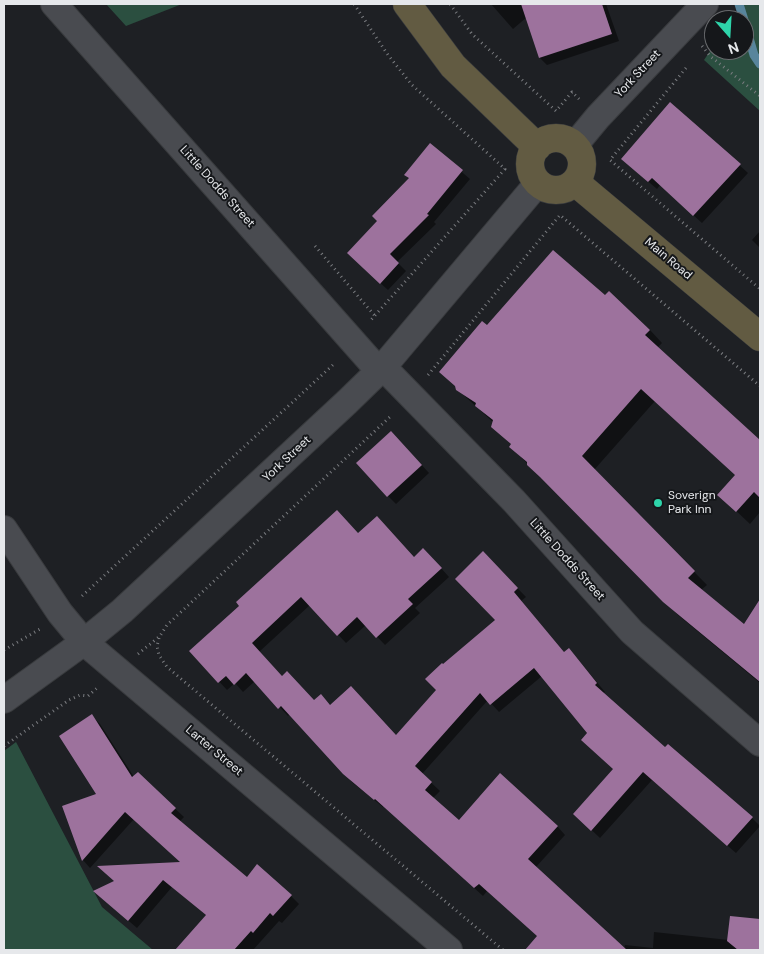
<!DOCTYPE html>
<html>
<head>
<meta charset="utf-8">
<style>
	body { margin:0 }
	#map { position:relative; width:764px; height:954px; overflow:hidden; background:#1e2024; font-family:"DM Sans",sans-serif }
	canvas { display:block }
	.frame { position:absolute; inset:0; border:5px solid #e6e8eb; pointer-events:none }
	.north { position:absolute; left:704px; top:10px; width:50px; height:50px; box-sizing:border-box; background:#15171a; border:1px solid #696b6e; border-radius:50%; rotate:161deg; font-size:14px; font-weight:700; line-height:20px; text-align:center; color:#e6e8eb }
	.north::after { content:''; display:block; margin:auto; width:18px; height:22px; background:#2ed4aa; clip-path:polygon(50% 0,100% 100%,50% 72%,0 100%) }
</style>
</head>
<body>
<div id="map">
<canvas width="764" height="954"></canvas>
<div class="frame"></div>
<div class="north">N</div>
</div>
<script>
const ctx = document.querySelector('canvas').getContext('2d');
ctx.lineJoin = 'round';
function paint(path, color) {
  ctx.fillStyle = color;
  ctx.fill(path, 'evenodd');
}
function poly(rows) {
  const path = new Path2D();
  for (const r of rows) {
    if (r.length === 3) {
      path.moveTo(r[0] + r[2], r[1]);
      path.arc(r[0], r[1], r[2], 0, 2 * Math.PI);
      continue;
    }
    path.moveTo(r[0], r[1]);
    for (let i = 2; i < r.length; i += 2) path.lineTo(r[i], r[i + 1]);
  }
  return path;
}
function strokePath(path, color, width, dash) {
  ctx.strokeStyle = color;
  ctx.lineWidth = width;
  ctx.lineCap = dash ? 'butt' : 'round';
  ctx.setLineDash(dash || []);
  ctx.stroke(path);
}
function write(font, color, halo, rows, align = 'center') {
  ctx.font = font + ' "DM Sans",sans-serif';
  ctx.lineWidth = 4;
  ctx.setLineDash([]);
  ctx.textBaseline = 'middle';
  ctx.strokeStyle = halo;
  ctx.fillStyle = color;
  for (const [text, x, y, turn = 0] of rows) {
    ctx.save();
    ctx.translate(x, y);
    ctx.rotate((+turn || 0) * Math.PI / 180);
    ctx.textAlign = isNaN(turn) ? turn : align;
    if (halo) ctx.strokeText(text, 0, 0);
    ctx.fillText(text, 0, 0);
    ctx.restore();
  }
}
paint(poly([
	[106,4,182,4,126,26],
	[745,4,760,4,760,111,704,60,714,45,714,50,744,50,744,20,732,20],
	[16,742,102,907,153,950,4,950,4,751]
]), '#2b4f40');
paint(poly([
	[491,4,606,4,619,41,547,65,540,58,527,17,513,29],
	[671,103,748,173,702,223,660,185,657,189,630,166],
	[430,145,470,179,434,222,436,224,397,262,406,271,388,290,356,261,379,221,410,178],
	[760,231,760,248,752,240],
	[605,297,650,330,662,343,657,348,760,442,760,512,750,524,732,507,736,475,655,401,594,470,707,585,701,590,744,626,760,601,760,683,678,615,511,447,512,445,506,439,494,423,457,389,488,327],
	[399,440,429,473,396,504,388,496],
	[358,534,415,558,432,558,449,577,415,608,420,613,385,645,366,625,346,643,310,605,259,652,283,677,314,702,331,706,396,736,438,690,443,665,496,620,483,553,526,597,521,601,565,653,577,658,605,692,602,694,665,749,752,818,760,826,736,853,652,780,600,838,583,822,615,769,542,676,499,712,488,700,422,774,440,791,433,798,459,821,557,826,565,835,536,867,615,942,608,950,541,950,533,943,539,937,487,891,483,896,384,806,383,807,353,783,290,714,288,716,255,681,243,692,235,683,227,690,191,651],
	[92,716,100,724,134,777,138,774,184,817,179,822,247,878,291,896,299,904,282,923,279,921,253,950,182,950,181,945,207,916,172,887,137,928,95,892,116,882,183,863,134,819,90,868,83,860,98,794],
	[731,918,760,920,760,950,624,950,625,945,653,948,654,932,729,940]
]), '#0007');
strokePath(poly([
	[739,4,744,20],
	[744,21,754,55,760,64]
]), '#58859c', 9);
paint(poly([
	[521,4,602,4,612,34,539,58],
	[670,102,741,164,693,216,652,178,648,182,621,159],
	[430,143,463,170,427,214,429,215,390,254,399,263,380,284,347,253,377,221,372,216,409,178,404,175],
	[553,250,605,295,609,291,650,330,645,335,760,440,760,498,754,492,736,512,717,495,735,475,641,389,582,456,695,571,688,578,744,624,760,599,760,682,663,602,540,477,527,465,527,462,509,447,511,444,491,427,493,420,475,406,476,403,456,390,455,386,439,372,482,321,487,325],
	[391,431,422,465,387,497,356,463],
	[337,510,358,533,377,516,414,557,423,548,442,568,408,599,413,604,376,638,357,617,337,636,301,597,252,643,282,676,287,671,314,700,321,694,330,705,351,686,396,735,436,690,425,679,442,663,443,664,495,620,455,579,483,551,518,588,514,592,564,652,569,648,597,683,595,685,665,747,668,744,753,817,727,846,643,772,591,831,573,814,613,769,581,740,587,733,534,668,490,705,480,693,415,766,432,782,425,790,459,820,500,773,558,826,528,859,627,950,525,950,537,936,479,884,474,888,375,799,374,800,343,774,281,706,278,709,246,673,234,685,226,676,218,683,189,651,239,606,236,602],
	[92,714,132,777,138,772,176,808,171,813,247,877,257,864,292,895,273,916,270,913,253,933,251,931,234,950,175,950,206,915,163,880,128,921,93,891,114,881,97,866,180,862,125,812,82,861,62,806,96,794,59,736],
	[730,916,760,919,759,950,738,950,727,941]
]), '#9d729d');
const minor = poly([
	[54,4,379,371],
	[574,146,598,117,705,4],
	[383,367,514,501,632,632,760,743],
	[4,529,60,613,84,642,449,950],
	[4,700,84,642,122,611,347,402,383,367,538,183]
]);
const secondary = poly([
	[407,4,453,66,537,147],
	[556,164,26],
	[575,182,760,337]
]);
strokePath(minor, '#393b3e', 28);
strokePath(secondary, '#393b3e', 29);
strokePath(poly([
	[354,4,388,55,412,85,505,169,371,320],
	[450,4,472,34,556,111,572,92,579,99],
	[702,46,710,56,760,96],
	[686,68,610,160,760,289],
	[315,246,375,316],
	[428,375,560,215,760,386],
	[82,596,335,363],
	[159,638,157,646,159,655,167,667,503,950],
	[4,650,40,629],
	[138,654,160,636,167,625,392,415],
	[4,746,69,700,80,695,88,696,97,688]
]), '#7b7d81', 3, [1, 4]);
strokePath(minor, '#494b50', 26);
strokePath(secondary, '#625b42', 28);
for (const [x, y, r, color] of [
	[658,503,5,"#2ed4aa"]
]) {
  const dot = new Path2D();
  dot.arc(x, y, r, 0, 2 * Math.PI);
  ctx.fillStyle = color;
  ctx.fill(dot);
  strokePath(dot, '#15171a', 2);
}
write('12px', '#e6e8eb', '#15171a', [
	["York Street",638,74,-47],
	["Little Dodds Street",217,187,48],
	["Main Road",668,259,40],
	["York Street",287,459,-43],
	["Little Dodds Street",567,560,48],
	["Larter Street",214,751,40]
]);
write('12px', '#e6e8eb', '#15171a', [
	["Soverign",668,496],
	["Park Inn",668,510]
], 'left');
</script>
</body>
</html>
